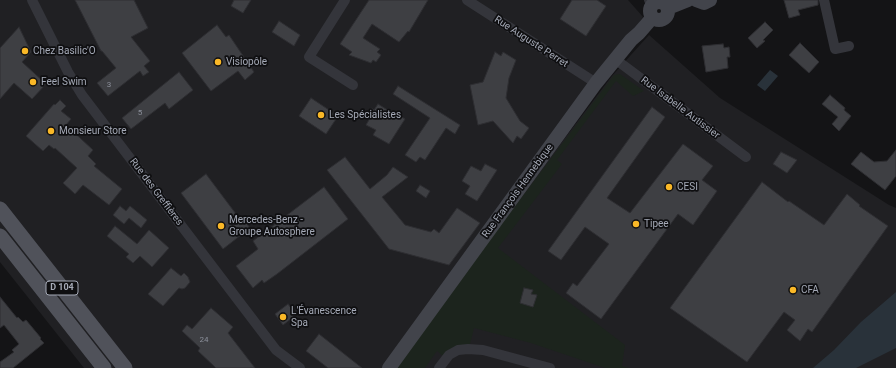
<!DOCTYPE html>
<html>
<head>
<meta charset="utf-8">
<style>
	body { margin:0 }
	canvas { display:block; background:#141416 }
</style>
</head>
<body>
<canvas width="896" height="368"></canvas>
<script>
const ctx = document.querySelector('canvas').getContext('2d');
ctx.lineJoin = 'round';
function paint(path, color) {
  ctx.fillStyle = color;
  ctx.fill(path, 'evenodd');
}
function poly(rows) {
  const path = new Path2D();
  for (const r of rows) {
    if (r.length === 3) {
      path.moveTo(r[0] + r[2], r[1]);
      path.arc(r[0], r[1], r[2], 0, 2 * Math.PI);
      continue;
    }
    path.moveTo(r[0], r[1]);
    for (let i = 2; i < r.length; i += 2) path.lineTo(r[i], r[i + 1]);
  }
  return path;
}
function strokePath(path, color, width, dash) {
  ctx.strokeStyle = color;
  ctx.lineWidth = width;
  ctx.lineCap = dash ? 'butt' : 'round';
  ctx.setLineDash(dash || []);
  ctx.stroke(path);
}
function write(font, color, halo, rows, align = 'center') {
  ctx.font = font + ' Roboto,sans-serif';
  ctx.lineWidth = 3.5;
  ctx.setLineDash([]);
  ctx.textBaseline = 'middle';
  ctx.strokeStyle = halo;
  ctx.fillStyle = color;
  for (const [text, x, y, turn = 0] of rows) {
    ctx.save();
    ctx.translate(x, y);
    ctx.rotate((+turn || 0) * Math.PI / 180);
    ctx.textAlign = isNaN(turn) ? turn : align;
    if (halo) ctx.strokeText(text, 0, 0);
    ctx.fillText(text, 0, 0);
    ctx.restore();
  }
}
paint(poly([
	[0,0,628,0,643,17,615,59,389,368,84,368,0,262],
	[649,35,720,98,889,205,896,208,896,368,391,368,612,76]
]), '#202023');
paint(poly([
	[620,74,644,91,633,96,616,81,557,160,562,164,498,248,625,345,622,366,628,368,605,368,531,343,474,328,470,344,454,347,443,356,437,351,425,368,397,368,488,242,552,157,614,75]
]), '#1c241d');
paint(poly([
	[770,70,778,76,765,91,757,85],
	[896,292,896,348,856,368,813,368,834,350,861,322]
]), '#29323a');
const building = poly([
	[75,0,134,0,148,28,131,37,150,61,144,66,149,72,143,76,140,71,108,96,97,83,116,68,102,51,101,51,75,0],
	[234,0,251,0,243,13,231,6,234,0],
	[369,0,428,0,409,32,408,31,399,42,372,24,363,38,380,49,377,52,381,55,376,62,373,60,371,63,349,55,352,52,340,44,369,0],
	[572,0,597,0,606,6,586,36,560,19,572,0],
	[784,0,818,0,818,5,798,10,800,15,789,18,784,0],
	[279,21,300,35,294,46,272,32,279,21],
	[765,22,773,30,763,40,765,41,757,48,748,38,765,22],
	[217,25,226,37,229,35,254,72,245,80,238,71,211,91,182,53,217,25],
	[19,27,31,52,22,62,46,84,32,99,14,83,0,99,0,48,19,27],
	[800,43,819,62,809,73,789,55,800,43],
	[723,44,724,48,729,47,730,57,727,57,728,68,706,72,702,46,723,44],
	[495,52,501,56,503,52,516,60,509,78,506,98,520,121,529,128,521,139,517,136,513,143,493,121,478,125,470,85,483,82,495,52],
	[179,72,193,90,169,109,165,103,131,129,122,118,179,72],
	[398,86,460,125,455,134,446,128,425,160,420,157,416,162,405,155,430,118,393,94,398,86],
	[830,95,845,108,844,110,851,116,839,131,832,124,838,117,822,104,830,95],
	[311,98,338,116,326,134,299,116,311,98],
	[60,100,66,106,61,111,71,119,66,125,93,150,88,156,96,164,94,166,122,189,109,205,83,185,75,194,63,183,77,168,55,148,54,149,49,145,43,151,26,136,54,104,55,105,60,100],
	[378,104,389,111,390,110,405,119,389,144,373,135,376,130,366,125,370,118,366,116,371,108,374,110,378,104],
	[652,107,665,117,607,198,630,213,683,144,713,166,702,180,717,191,693,225,678,214,601,319,566,293,573,283,577,286,609,244,585,227,561,260,548,251,652,107],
	[896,150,896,176,885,190,851,164,861,152,874,162,887,161,896,150],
	[781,152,797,160,787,173,773,164,781,152],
	[345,157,370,189,387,175,393,167,408,177,382,197,405,225,431,232,434,229,439,233,457,208,480,223,449,265,389,249,327,170,345,157],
	[485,164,497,170,477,201,465,194,470,186,462,181,471,166,481,171,485,164],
	[206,174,242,222,244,220,250,228,223,249,181,193,206,174],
	[762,182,788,202,789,201,824,225,847,194,860,205,859,206,888,226,812,332,808,329,800,341,787,330,795,320,784,312,747,362,670,308,762,182],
	[420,185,430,191,426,198,416,191,420,185],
	[324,187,348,219,277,274,264,283,262,280,253,288,236,266,258,249,253,241,324,187],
	[120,206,126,211,130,206,147,220,141,228,129,218,124,224,113,215,120,206],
	[115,226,137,244,149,230,169,248,152,267,140,256,133,263,126,257,129,254,107,236,115,226],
	[171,268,181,276,184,273,188,277,190,282,185,288,182,289,179,288,163,306,148,294,171,268],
	[524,288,533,290,531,294,537,295,533,307,520,303,524,288],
	[0,297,17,318,18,317,23,322,26,320,41,338,40,339,44,343,13,368,0,368,0,362,14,352,12,350,19,344,4,325,0,328,0,297],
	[288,304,296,315,283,325,275,314,288,304],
	[211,308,233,327,228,333,255,368,216,368,198,351,200,348,182,331,187,325,192,329,211,308],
	[319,334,362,368,328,368,306,351,319,334]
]);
paint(building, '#3e3f43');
strokePath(building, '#2e2e32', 1);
strokePath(poly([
	[32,0,68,72,82,95,276,350,300,368],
	[345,0,309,57,353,85],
	[467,0,596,83],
	[649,0,653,3],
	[824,0,835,49,849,46],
	[615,59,746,157],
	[439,368,449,355,458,350,468,349,483,350,550,368]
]), '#34353b', 10);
strokePath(poly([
	[696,0,704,3,710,0],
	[659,11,9],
	[668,8,688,0],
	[389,368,596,83,631,40,639,33,652,18]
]), '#42444b', 14);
strokePath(poly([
	[0,209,125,368],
	[0,236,104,368]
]), '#50525a', 15);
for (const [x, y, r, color] of [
	[25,51,4,"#fab827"],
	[218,62,4,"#fab827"],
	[33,82,4,"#fab827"],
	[321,115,4,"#fab827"],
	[51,131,4,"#fab827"],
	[669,187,4,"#fab827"],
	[636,224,4,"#fab827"],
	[221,226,4,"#fab827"],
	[793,290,4,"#fab827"],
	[283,317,4,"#fab827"]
]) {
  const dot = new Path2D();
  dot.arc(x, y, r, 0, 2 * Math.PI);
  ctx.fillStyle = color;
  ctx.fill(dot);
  strokePath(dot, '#0f0f11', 1.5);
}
write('8px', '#8b8f9a', null, [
	["3",109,85],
	["5",140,113],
	["24",204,340]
]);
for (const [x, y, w] of [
	[62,288,32]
]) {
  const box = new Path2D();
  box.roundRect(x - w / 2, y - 7, w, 14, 3);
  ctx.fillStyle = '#0f0f11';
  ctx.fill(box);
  strokePath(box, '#a5aab7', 1);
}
write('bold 9px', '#a5aab7', null, [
	["D 104",62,288]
]);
write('10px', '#a5aab7', '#0f0f11', [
	["Rue Auguste Perret",531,42,33],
	["Rue Isabelle Autissier",680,108,37],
	["Rue François Hennebique",518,191,-54],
	["Rue des Greffières",156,192,53]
]);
write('10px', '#a5aab7', '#0f0f11', [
	["Chez Basilic'O",33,51],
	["Visiopôle",226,62],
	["Feel Swim",41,82],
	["Les Spécialistes",329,115],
	["Monsieur Store",59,131],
	["CESI",677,187],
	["Mercedes-Benz -",229,220],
	["Groupe Autosphere",229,232],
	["Tipee",644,224],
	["CFA",801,290],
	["L'Évanescence",291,311],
	["Spa",291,323]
], 'left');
</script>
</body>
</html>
